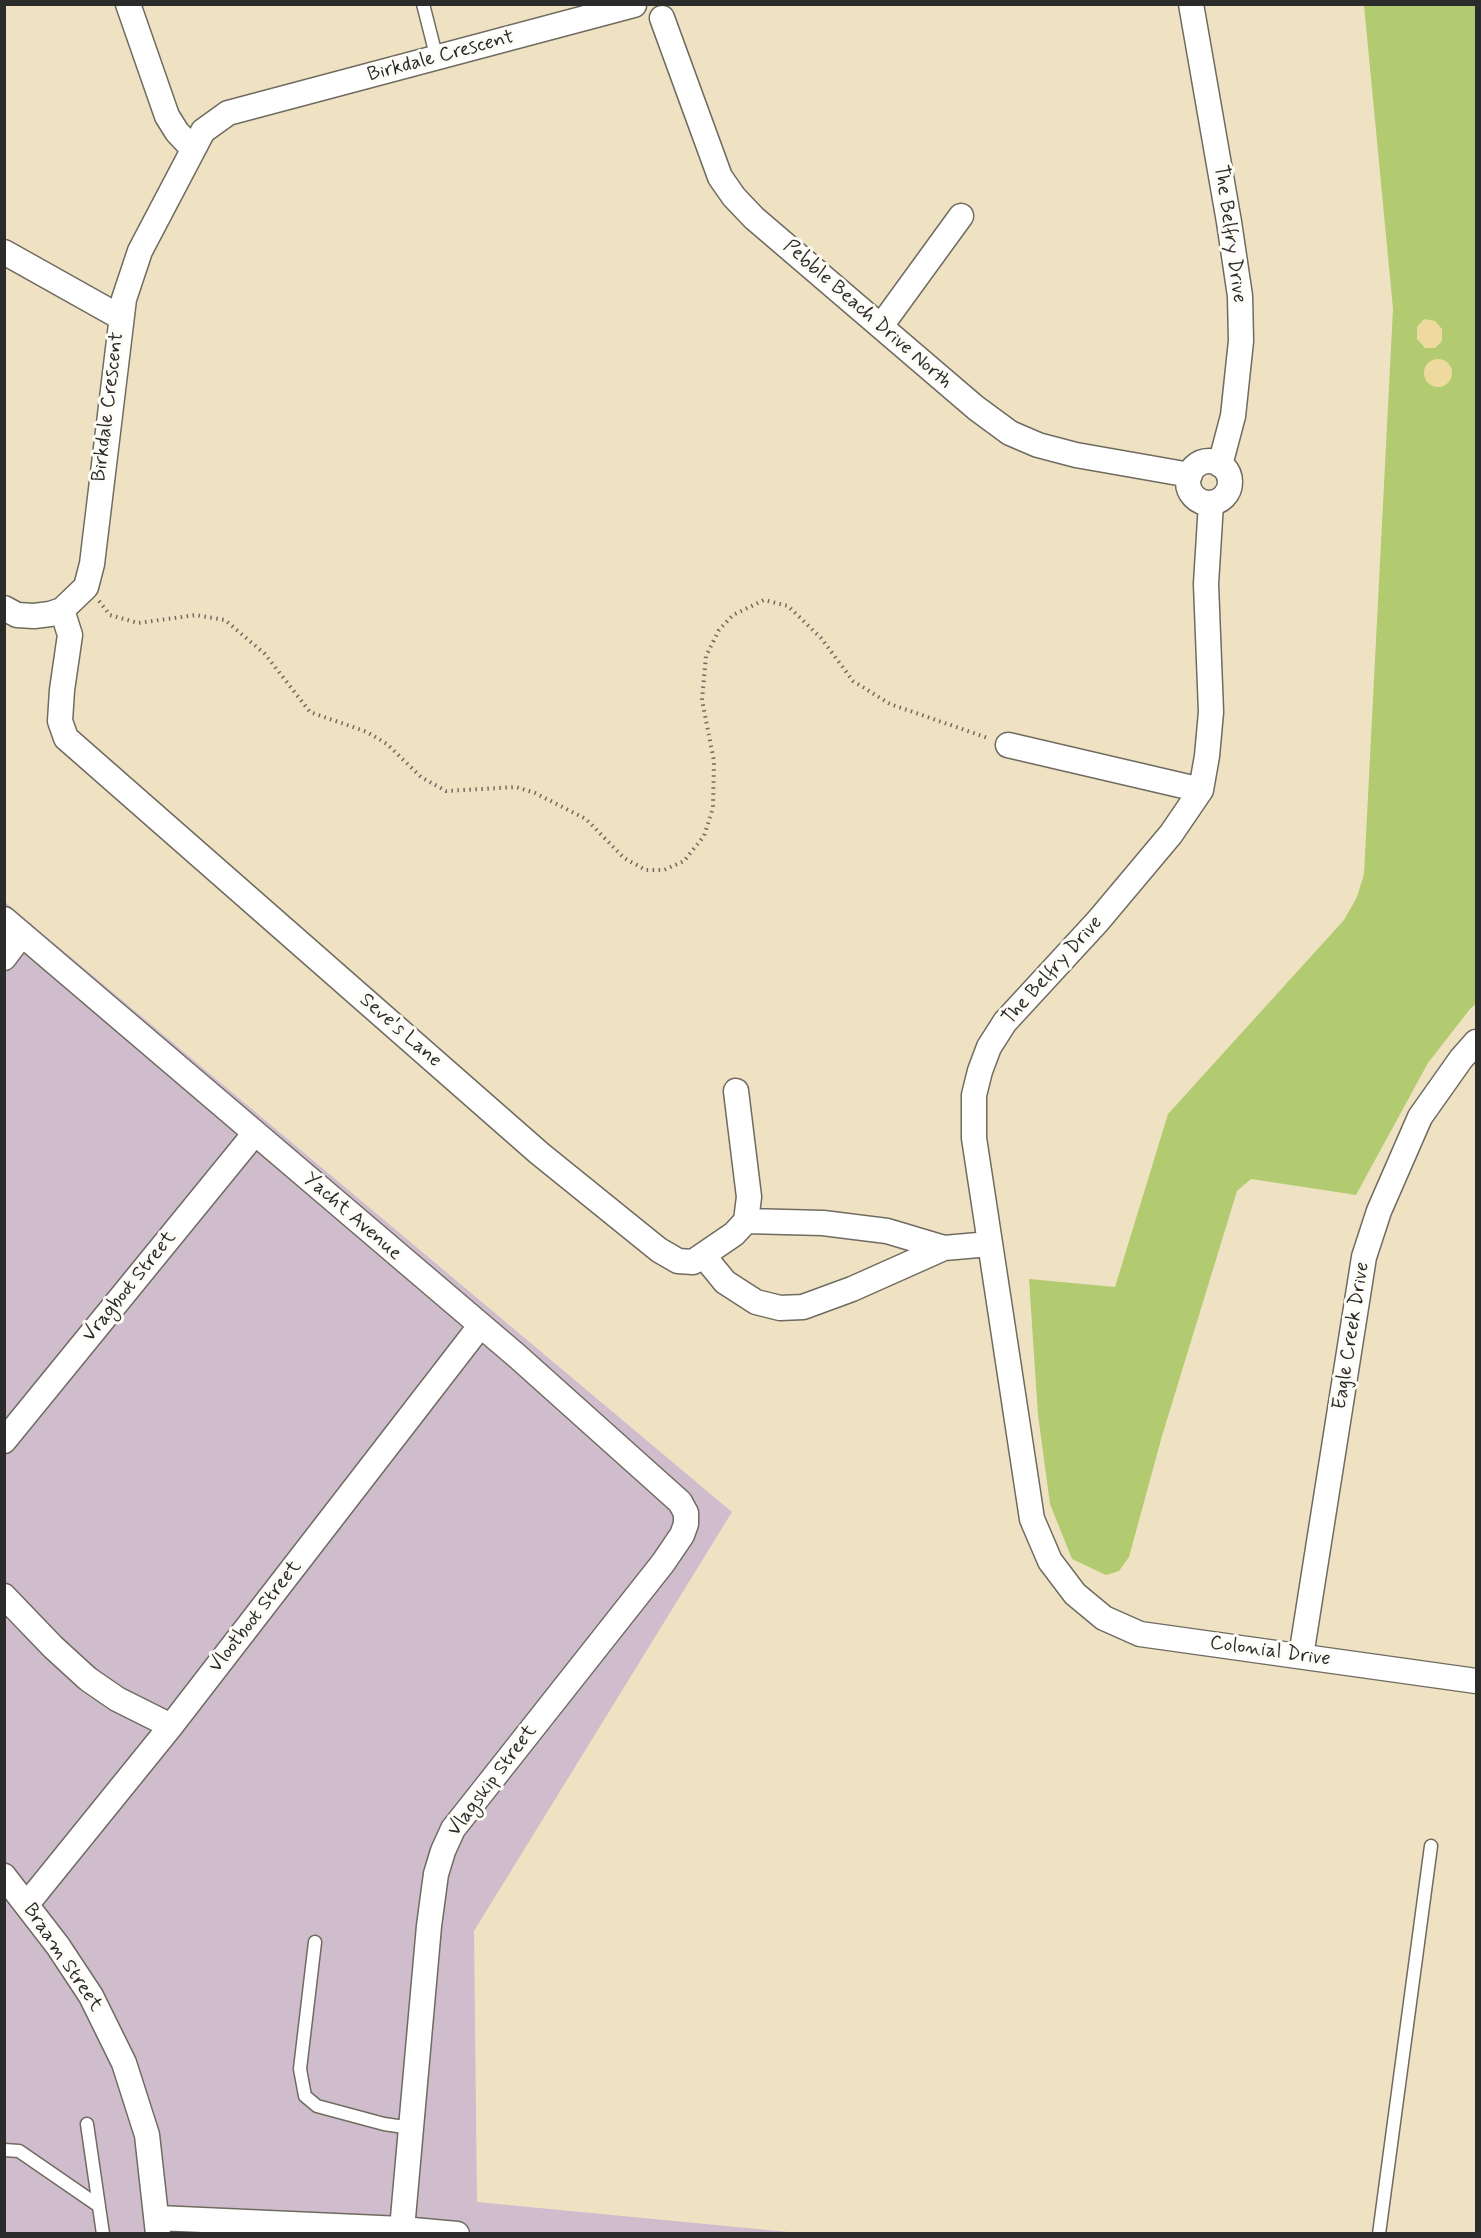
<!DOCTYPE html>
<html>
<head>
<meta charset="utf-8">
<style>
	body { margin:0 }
	#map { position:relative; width:1481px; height:2238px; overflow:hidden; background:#efe2c3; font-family:Mynerve,sans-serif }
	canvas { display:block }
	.frame { position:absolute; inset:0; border:6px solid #2b2b2b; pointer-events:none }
</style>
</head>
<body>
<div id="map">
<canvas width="1481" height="2238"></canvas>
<div class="frame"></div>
</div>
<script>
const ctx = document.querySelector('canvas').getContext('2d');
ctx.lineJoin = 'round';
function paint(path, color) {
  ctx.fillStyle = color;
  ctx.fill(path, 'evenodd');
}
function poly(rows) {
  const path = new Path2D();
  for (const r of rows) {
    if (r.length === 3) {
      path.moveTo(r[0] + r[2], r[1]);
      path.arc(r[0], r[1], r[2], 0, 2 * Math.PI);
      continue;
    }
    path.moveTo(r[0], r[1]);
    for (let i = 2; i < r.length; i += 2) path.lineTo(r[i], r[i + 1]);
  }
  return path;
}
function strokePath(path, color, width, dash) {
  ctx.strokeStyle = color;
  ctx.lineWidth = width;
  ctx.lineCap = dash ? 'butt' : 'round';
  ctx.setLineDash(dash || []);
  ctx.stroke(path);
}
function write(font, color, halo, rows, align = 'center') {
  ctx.font = font + ' Mynerve,sans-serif';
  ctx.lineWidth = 6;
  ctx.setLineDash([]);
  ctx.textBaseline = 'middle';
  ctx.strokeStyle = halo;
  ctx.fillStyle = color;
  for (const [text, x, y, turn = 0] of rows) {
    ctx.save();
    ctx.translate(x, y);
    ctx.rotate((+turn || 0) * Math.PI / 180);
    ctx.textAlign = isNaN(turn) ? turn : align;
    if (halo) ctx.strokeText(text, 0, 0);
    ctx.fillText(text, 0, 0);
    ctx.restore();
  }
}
paint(poly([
	[4,901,732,1512,474,1931,477,2202,799,2233,5,2233]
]), '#cfbdce');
paint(poly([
	[1364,5,1476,5,1476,1004,1470,1009,1428,1063,1356,1195,1251,1179,1237,1191,1162,1436,1129,1557,1119,1571,1106,1575,1072,1559,1050,1504,1038,1415,1029,1279,1115,1287,1168,1114,1344,920,1357,897,1364,874,1393,309]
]), '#b2cb70');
paint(poly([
	[1424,319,1435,321,1442,329,1442,341,1435,348,1425,348,1417,339,1417,327],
	[1438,373,14]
]), '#eeda9e');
const lane = poly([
	[423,4,437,59],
	[315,1942,300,2069,305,2096,317,2106,384,2124,411,2128],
	[87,2124,103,2234],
	[4,2150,19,2151,99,2206],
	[1379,2234,1431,1846]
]);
const street = poly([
	[128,4,167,116,177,132,193,149],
	[1191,4,1229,222,1240,296,1241,341,1233,416,1220,465],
	[662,18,720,177,734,197,754,218,976,408,1010,433,1038,445,1076,455,1190,475],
	[4,252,120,317],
	[881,326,961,216],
	[1209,482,21],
	[1211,503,1206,584,1211,712,1207,756,1201,790,1171,834,1098,921,1005,1022,989,1047,980,1071,974,1095,974,1138,1032,1519,1050,1561,1075,1594,1104,1618,1140,1634,1476,1681],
	[4,608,17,615,34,616,50,614,62,610,86,587,92,564,124,299,140,251,203,131,228,113,634,5],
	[62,610,70,635,62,690,60,721,66,738,539,1153,659,1250,678,1261,693,1262,734,1234,746,1221,749,1197,736,1091],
	[1008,745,1201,790],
	[4,919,517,1356,680,1502,686,1513,686,1524,682,1535,663,1563,453,1829,443,1851,436,1874,429,1926,402,2229],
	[4,958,22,934],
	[746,1221,823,1223,887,1231,944,1248],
	[703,1255,725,1282,756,1302,780,1308,803,1307,852,1289,944,1248,990,1244],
	[4,1441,255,1133],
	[4,1596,53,1647,88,1679,117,1699,171,1726],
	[1301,1656,1364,1257,1379,1211,1420,1117,1461,1059,1476,1042],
	[4,1876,58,1946,91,1996,124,2063,147,2135,158,2234],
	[27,1904,171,1726,480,1326],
	[158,2218,402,2229,457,2234]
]);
strokePath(lane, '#706b60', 15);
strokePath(street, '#706b60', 27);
strokePath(poly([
	[99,601,110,615,138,623,196,615,225,620,265,654,310,712,367,732,387,744,421,777,446,791,516,787,535,793,586,819,624,858,646,870,664,870,684,861,704,836,713,808,714,761,702,700,706,656,719,630,733,615,764,600,788,606,821,638,853,681,890,704,988,738]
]), '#706b60', 4, [1.5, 4.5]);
strokePath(lane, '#fff', 12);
strokePath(street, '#fff', 24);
write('20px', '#2b2b2b', '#fdfcf7', [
	["Birkdale Crescent",441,57,-15],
	["The Belfry Drive",1229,234,82],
	["Pebble Beach Drive North",867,315,41],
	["Birkdale Crescent",109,407,-83],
	["The Belfry Drive",1053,971,-48],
	["Seve's Lane",400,1031,41],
	["Yacht Avenue",352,1217,41],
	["Vragboot Street",130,1287,-51],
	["Eagle Creek Drive",1352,1336,-81],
	["Vlootboot Street",256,1617,-52],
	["Colonial Drive",1270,1652,8],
	["Vlagskip Street",493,1781,-53],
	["Braam Street",62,1958,56]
]);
</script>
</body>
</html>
